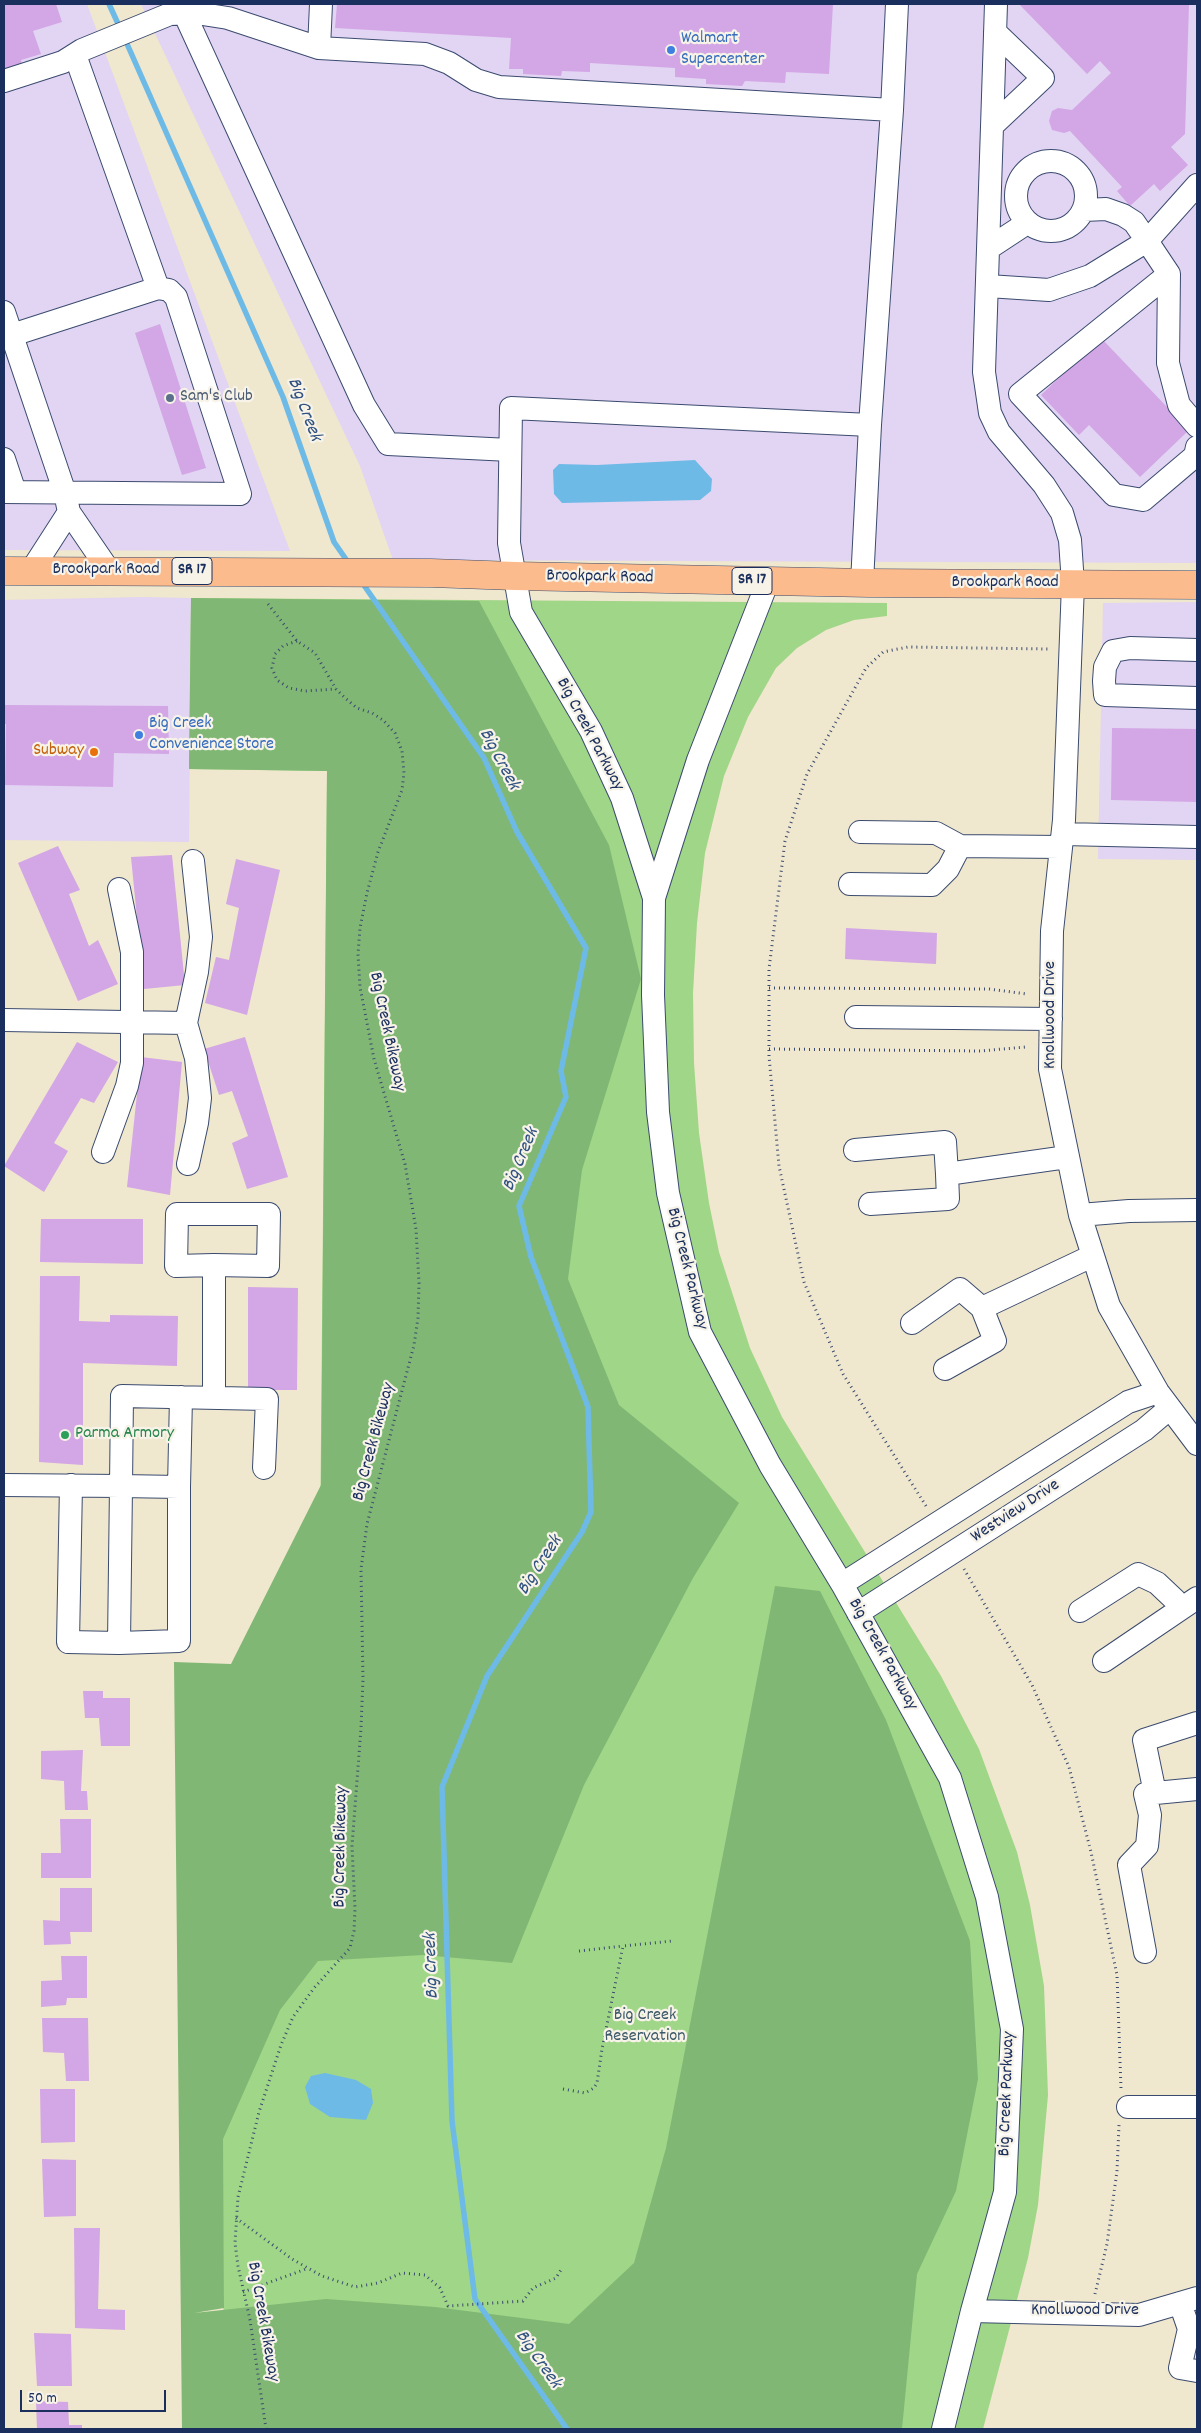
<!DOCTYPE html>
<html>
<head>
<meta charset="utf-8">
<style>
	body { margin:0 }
	#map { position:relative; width:1201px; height:2433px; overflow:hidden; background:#efe7ce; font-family:Dekko,sans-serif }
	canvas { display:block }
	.frame { position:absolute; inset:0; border:5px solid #1b2f5e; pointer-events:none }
	.scale { position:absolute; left:20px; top:2390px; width:146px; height:22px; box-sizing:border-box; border:2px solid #1b2f5e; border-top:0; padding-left:6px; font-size:15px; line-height:18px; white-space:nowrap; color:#1b2f5e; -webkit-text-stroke:4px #f7f3e8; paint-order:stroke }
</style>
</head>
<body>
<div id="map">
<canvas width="1201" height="2433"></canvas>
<div class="frame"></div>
<div class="scale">50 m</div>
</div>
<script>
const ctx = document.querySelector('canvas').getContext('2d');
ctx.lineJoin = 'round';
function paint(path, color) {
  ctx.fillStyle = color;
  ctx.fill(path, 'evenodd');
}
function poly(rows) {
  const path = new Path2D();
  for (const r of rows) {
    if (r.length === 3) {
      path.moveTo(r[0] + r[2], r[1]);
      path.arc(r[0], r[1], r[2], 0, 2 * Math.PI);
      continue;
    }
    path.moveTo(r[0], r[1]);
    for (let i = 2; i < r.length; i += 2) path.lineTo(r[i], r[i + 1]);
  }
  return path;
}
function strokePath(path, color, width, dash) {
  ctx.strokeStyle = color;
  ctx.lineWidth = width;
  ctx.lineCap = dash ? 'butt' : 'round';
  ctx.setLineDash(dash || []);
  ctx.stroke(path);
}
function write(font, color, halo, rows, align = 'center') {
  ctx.font = font + ' Dekko,sans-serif';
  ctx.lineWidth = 4.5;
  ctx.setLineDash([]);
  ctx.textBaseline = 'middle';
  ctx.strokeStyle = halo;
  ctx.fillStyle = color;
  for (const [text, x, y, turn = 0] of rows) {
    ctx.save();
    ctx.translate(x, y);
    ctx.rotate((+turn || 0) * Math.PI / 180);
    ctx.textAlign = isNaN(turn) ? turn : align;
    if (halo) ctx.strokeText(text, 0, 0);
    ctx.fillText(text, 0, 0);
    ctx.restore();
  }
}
paint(poly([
	[4,4,87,4,290,551,4,550],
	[141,4,1197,4,1197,563,393,560,360,466],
	[142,597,191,598,189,842,4,840,4,600],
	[1197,602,1197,860,1098,859,1103,603]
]), '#e2d4f3');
paint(poly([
	[191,598,887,603,887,616,854,620,826,630,797,648,776,668,748,717,724,776,705,853,697,923,693,993,694,1063,699,1133,709,1203,719,1252,750,1348,782,1417,941,1676,979,1749,1017,1852,1030,1905,1044,1986,1048,2095,1038,2205,1028,2258,983,2429,224,2429,222,2008,318,1764,327,771,189,769]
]), '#a0d687');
paint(poly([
	[191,598,479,601,609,845,641,979,582,1170,568,1279,619,1405,739,1503,693,1578,584,1785,512,1963,423,1955,318,1961,280,2010,223,2139,224,2308,194,2313,326,2299,435,2307,569,2324,634,2263,666,2148,775,1586,820,1591,886,1720,970,1941,978,2079,956,2191,917,2274,902,2429,182,2429,174,1662,231,1664,321,1485,327,771,189,769]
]), '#80b774');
paint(poly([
	[695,460,712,479,711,491,700,500,562,503,554,494,553,470,559,464,597,465],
	[325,2073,356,2080,371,2089,373,2103,366,2120,330,2117,310,2104,305,2087,311,2076]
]), '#6ebae7');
strokePath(poly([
	[109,4,120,28],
	[124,37,283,397,334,542,350,565],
	[361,581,484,758,517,832,586,948,561,1071,566,1097,519,1206,531,1257,588,1407,591,1512,582,1532,487,1676,442,1787,452,2121,475,2299,567,2429]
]), '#6ebae7', 5.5);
paint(poly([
	[4,4,56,4,62,22,33,31,41,54,21,60,22,64,4,70],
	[337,4,833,4,829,74,786,72,785,83,745,81,742,86,706,84,706,79,675,77,675,68,590,63,590,72,562,71,561,76,523,74,523,69,509,69,511,38,335,28],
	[1019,4,1189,4,1185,134,1171,147,1188,165,1160,191,1154,184,1130,206,1117,191,1122,187,1070,131,1064,133,1052,130,1049,121,1052,111,1058,108,1072,110,1111,73,1100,61,1087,74],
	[160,324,206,468,182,475,135,333],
	[1101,338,1189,430,1140,477,1089,425,1079,435,1041,395],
	[4,705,168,706,169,754,114,753,113,787,5,785,6,724,4,724],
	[1112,728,1197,729,1197,802,1111,800],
	[58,846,80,890,69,894,89,946,98,940,118,984,78,1001,18,863],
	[172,855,185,985,144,989,131,857],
	[236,859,280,870,247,1015,205,1003,216,957,229,960,239,908,226,904],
	[846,928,937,933,936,964,845,959],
	[245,1037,288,1177,247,1189,232,1143,248,1136,232,1091,219,1095,204,1049],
	[77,1042,118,1062,94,1103,81,1098,54,1143,68,1151,44,1192,4,1166],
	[141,1057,182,1062,170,1195,127,1187],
	[41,1219,143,1219,143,1264,40,1262],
	[40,1276,80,1276,79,1321,110,1322,110,1315,178,1316,177,1366,83,1363,83,1465,39,1462],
	[248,1287,298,1288,297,1390,248,1390],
	[83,1691,103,1691,103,1698,130,1698,130,1746,101,1746,99,1718,85,1718],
	[83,1750,81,1791,87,1791,88,1810,65,1810,64,1781,41,1779,41,1751],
	[60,1819,91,1819,91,1878,41,1878,41,1853,61,1853],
	[60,1888,92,1888,92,1932,70,1932,71,1944,44,1945,43,1920,60,1921],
	[61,1956,87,1956,87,1998,67,1998,66,2005,41,2007,41,1981,62,1980],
	[42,2018,88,2018,89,2081,66,2081,64,2053,43,2052],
	[40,2089,75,2089,75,2142,41,2143],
	[42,2159,76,2160,76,2216,44,2217],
	[74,2228,100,2228,98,2309,125,2310,125,2330,75,2328],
	[34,2333,71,2334,72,2386,37,2386],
	[36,2401,68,2402,69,2425,82,2425,82,2429,37,2429]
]), '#d3a6e5');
const minor = poly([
	[180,4,364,405,388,444,510,450],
	[996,4,984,372,990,413,999,432,1044,485,1062,513,1070,540,1073,584,1064,820,1052,931,1050,1069,1080,1215,1109,1306,1158,1392,1197,1444],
	[319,48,321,4],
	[75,55,158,288],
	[4,81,63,62,82,50,170,14,196,13,228,18,319,48,425,54,449,63,476,80,499,87,892,110,870,425,862,583],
	[892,110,897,4],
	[992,126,1043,78,995,32],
	[1051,196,35],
	[1197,185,1147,241,1169,274,1168,363,1179,405,1197,426],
	[989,248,1027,223],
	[1169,274,1020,394,1114,495,1143,500,1195,456,1197,447],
	[988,286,1049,290,1090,276,1147,241,1134,222,1123,215,1106,209,1084,210],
	[4,312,65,493,69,512,110,572],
	[4,334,12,335,158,288,169,290,176,297,240,494,4,492],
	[870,425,511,408,509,543,521,612,591,731,622,798,654,898,653,995,658,1112,668,1193,700,1332,770,1465,842,1584,950,1778,987,1897,1012,2029,1005,2192,972,2311,943,2429],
	[4,459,15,492],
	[31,571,69,512],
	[1197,650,1130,648,1113,651,1105,667,1104,681,1105,695,1197,698],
	[860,832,936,833,960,846,1061,847],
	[1063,834,1197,837],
	[850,884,932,885,948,869,960,846],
	[654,898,698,760,768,581],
	[856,1017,1051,1019],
	[4,1020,186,1023,196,1058,200,1098,197,1123,188,1164],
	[186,1023,197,972,201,937,193,861],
	[855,1150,945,1142,947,1174,1067,1157],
	[103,1152,127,1086,132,1063,132,952,119,889],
	[870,1204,948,1199,947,1174],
	[1080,1215,1129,1211,1197,1210],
	[912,1323,960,1289,982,1308],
	[945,1369,995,1341,982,1308,1092,1256],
	[214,1397,214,1265,268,1266,269,1214,177,1214,176,1266,214,1265],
	[4,1485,121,1486,119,1643,68,1642,71,1485],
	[179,1487,181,1397],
	[842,1584,1128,1402,1158,1392],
	[1080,1611,1138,1574,1157,1583,1175,1600,1180,1609],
	[858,1613,1144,1430,1170,1408],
	[119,1643,179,1641,179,1487,121,1486,122,1396,267,1399,264,1468],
	[1104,1661,1197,1598],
	[1155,1793,1144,1740,1197,1723],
	[1145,1952,1129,1865,1147,1846,1150,1815,1145,1794,1197,1789],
	[1128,2107,1197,2107],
	[1180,2303,1189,2329,1180,2368,1197,2371],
	[972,2311,1139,2315,1197,2298]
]);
const major = poly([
	[4,571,431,573,515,576,869,583,1197,585]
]);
strokePath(minor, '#3b4b6f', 24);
strokePath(major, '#3b4b6f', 29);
strokePath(poly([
	[297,641,283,646,275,654,272,668,277,680,289,688,305,691,336,689],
	[769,988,989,989,1027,994],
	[769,1049,980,1051,1026,1047],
	[926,1506,843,1374,804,1282,779,1166,769,1056,769,969,785,841,807,774,866,668,883,652,908,647,1048,649],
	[964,1569,1032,1685,1069,1767,1091,1852,1117,1975,1121,2089],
	[579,1951,623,1946],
	[563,2089,585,2093,594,2088,597,2083,602,2049,623,1946,672,1941],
	[236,2218,292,2259,322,2276,355,2287,378,2283,402,2273,425,2275,440,2288,448,2306,523,2301,533,2288,556,2278,562,2268],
	[243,2292,306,2269],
	[1095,2294,1107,2244,1117,2171,1119,2125],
	[266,2429,250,2320,238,2266,235,2243,238,2197,259,2112,281,2045,293,2017,314,1988,350,1948,354,1931,355,1909,352,1846,361,1728,363,1679,361,1569,367,1524,414,1345,418,1318,419,1283,416,1229,405,1164,374,1059,360,987,358,954,360,928,367,893,378,852,402,790,404,773,402,751,395,733,383,720,372,713,357,708,345,698,336,689,315,653,297,641,268,604]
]), '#3b4b6f', 3, [1, 4]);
strokePath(minor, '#fff', 22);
strokePath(major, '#fbbb8d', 28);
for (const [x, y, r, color] of [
	[671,50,5,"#3f7fe0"],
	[170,398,5,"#5c6f8a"],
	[139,735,5,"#3f7fe0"],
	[94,752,5,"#e8710a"],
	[65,1435,5,"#2e9e5b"]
]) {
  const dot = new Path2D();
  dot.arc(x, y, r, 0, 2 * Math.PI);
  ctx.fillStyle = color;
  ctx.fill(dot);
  strokePath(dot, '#f7f3e8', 2);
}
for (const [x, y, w] of [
	[192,571,40],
	[752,581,40]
]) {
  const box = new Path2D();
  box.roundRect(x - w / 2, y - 13.5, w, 27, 4);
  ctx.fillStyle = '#f7f3e8';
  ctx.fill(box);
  strokePath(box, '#1b2f5e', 1);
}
write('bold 16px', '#1b2f5e', null, [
	["SR 17",192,571],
	["SR 17",752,581]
]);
write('18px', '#366cbe', '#f7f3e8', [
	["Walmart",681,40],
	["Supercenter",681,61],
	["Big Creek",149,725],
	["Convenience Store",149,746]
], 'left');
write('18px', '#4e5e75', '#f7f3e8', [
	["Sam's Club",180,398]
], 'left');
write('18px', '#1b2f5e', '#f7f3e8', [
	["Brookpark Road",106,571],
	["Brookpark Road",600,578,1],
	["Brookpark Road",1005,584],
	["Big Creek Parkway",589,735,62],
	["Knollwood Drive",1052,1015,-90],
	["Big Creek Bikeway",386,1032,78],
	["Big Creek Parkway",686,1269,76],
	["Big Creek Bikeway",375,1442,-75],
	["Westview Drive",1016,1512,-33],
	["Big Creek Parkway",882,1655,61],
	["Big Creek Bikeway",342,1847,-89],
	["Big Creek Parkway",1008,2094,-88],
	["Knollwood Drive",1085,2312],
	["Big Creek Bikeway",262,2322,80]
]);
write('18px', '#c56008', '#f7f3e8', [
	["Subway",84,752]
], 'right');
write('18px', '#27864d', '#f7f3e8', [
	["Parma Armory",75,1435]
], 'left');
write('18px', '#3c5968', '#f7f3e8', [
	["Big Creek",645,2017],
	["Reservation",645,2038]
]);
write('italic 19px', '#305280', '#f7f3e8', [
	["Big Creek",303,410,69],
	["Big Creek",498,760,62],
	["Big Creek",522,1160,-67],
	["Big Creek",541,1566,-57],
	["Big Creek",433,1966,-92],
	["Big Creek",537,2360,55]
]);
</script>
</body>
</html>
